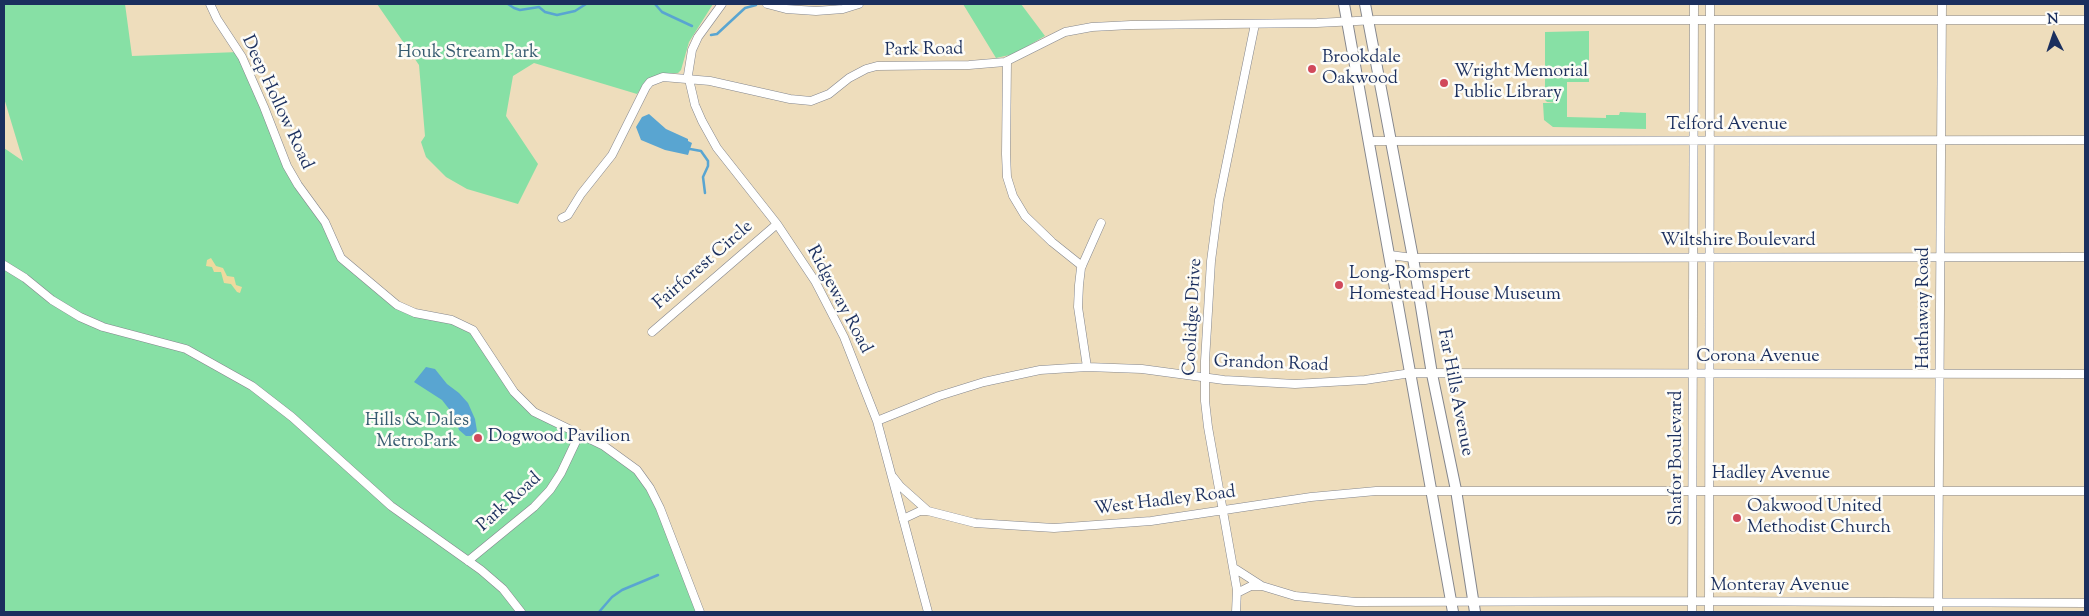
<!DOCTYPE html>
<html>
<head>
<meta charset="utf-8">
<style>
	body { margin:0 }
	#map { position:relative; width:2089px; height:616px; overflow:hidden; background:#eeddbc; font-family:"Sorts Mill Goudy",serif }
	canvas { display:block }
	.frame { position:absolute; inset:0; border:5px solid #1b2f5e; pointer-events:none }
	.north { position:absolute; left:2029px; top:10px; width:50px; height:50px; -webkit-text-stroke:4px #fdfcf7; paint-order:stroke; rotate:356deg; font-size:14px; font-weight:700; line-height:20px; text-align:center; color:#1b2f5e }
	.north::after { content:''; display:block; margin:auto; width:18px; height:22px; background:#1b2f5e; clip-path:polygon(50% 0,100% 100%,50% 72%,0 100%) }
</style>
</head>
<body>
<div id="map">
<canvas width="2089" height="616"></canvas>
<div class="frame"></div>
<div class="north">N</div>
</div>
<script>
const ctx = document.querySelector('canvas').getContext('2d');
ctx.lineJoin = 'round';
function paint(path, color) {
  ctx.fillStyle = color;
  ctx.fill(path, 'evenodd');
}
function poly(rows) {
  const path = new Path2D();
  for (const r of rows) {
    path.moveTo(r[0], r[1]);
    for (let i = 2; i < r.length; i += 2) path.lineTo(r[i], r[i + 1]);
  }
  return path;
}
function strokePath(path, color, width, dash) {
  ctx.strokeStyle = color;
  ctx.lineWidth = width;
  ctx.lineCap = dash ? 'butt' : 'round';
  ctx.setLineDash(dash || []);
  ctx.stroke(path);
}
function write(font, color, halo, rows, align = 'center') {
  ctx.font = font + ' "Sorts Mill Goudy",serif';
  ctx.lineWidth = 5;
  ctx.setLineDash([]);
  ctx.textBaseline = 'middle';
  ctx.strokeStyle = halo;
  ctx.fillStyle = color;
  for (const [text, x, y, turn = 0] of rows) {
    ctx.save();
    ctx.translate(x, y);
    ctx.rotate((+turn || 0) * Math.PI / 180);
    ctx.textAlign = isNaN(turn) ? turn : align;
    if (halo) ctx.strokeText(text, 0, 0);
    ctx.fillText(text, 0, 0);
    ctx.restore();
  }
}
paint(poly([
	[4,4,125,4,132,56,239,52,287,166,307,197,341,258,397,305,473,330,523,403,588,440,643,477,700,612,4,612,4,148,23,161,4,98],
	[377,4,713,4,689,42,681,70,678,73,657,75,645,83,637,94,534,63,513,76,506,116,538,164,518,204,467,189,446,177,426,157,421,142,425,136,419,65],
	[963,4,1021,4,1045,36,1014,54,996,58],
	[1589,31,1589,82,1567,82,1567,117,1606,118,1606,115,1619,115,1620,112,1646,113,1646,129,1553,127,1544,120,1543,103,1561,103,1547,102,1545,100,1545,32]
]), '#87e0a5');
paint(poly([
	[211,258,216,266,223,268,227,276,234,277,236,285,242,287,240,293,237,292,231,284,224,283,221,272,214,272,212,267,206,266,207,260]
]), '#eeda9e');
paint(poly([
	[649,114,666,129,688,139,688,141,692,143,688,155,665,150,641,140,636,127,642,117],
	[426,367,435,369,447,384,459,393,468,403,475,419,477,431,471,436,466,436,459,430,453,414,442,400,414,382]
]), '#59a5d1');
strokePath(poly([
	[508,4,514,8,520,10,539,7,545,12,557,15,575,11,586,4],
	[655,4,662,12,692,26],
	[711,35,717,34,745,8,756,5],
	[690,149,701,151,708,161,708,166,703,177,705,193],
	[599,612,612,597,622,590,658,575]
]), '#59a5d1', 2.5);
const minor = poly([
	[210,4,217,19,242,57,264,107,287,166,298,185,325,222,341,258,397,305,415,313,452,320,473,330,514,392,534,412,604,446,637,470,650,488,660,508,700,612],
	[722,4,698,37,692,50,688,75,695,105,702,121,717,148,777,224,815,281,844,337,877,421,928,612],
	[767,4,786,9,816,11,843,9,859,4],
	[1007,61,1006,154,1007,177,1013,196,1025,216,1052,242,1082,266],
	[1369,141,2085,140],
	[562,218,568,215,581,194,612,155,646,87,650,82,663,77,710,81,790,99,811,101,829,94,849,78,866,69,877,66,969,65,1005,62,1065,32,1092,27,1131,25,1317,23,1376,20,2085,20],
	[1390,255,1413,258,2085,257],
	[4,265,25,278,52,300,80,317,103,327,186,349,252,386,292,417,391,506,481,570,503,589,521,612],
	[652,332,777,224],
	[1087,367,1078,307,1079,285,1081,268,1101,223],
	[877,421,939,396,984,382,1040,370,1087,367,1142,369,1224,380,1295,384,1365,380,1411,373,2085,374],
	[893,477,900,486,928,511,975,523,1054,528,1151,521,1311,497,1376,491,2085,491],
	[903,519,920,511,928,511],
	[468,561,534,507,550,490,561,473,579,435],
	[1234,568,1262,586,1295,596,1356,602,1692,601,2085,603],
	[1237,593,1251,586,1261,586],
	[1236,612,1237,590,1208,427,1205,401,1205,361,1211,261,1219,200,1255,24],
	[1692,612,1694,4],
	[1709,612,1710,4],
	[1938,612,1942,4]
]);
const major = poly([
	[1344,4,1453,612],
	[1365,4,1413,258,1432,374,1456,490,1475,612]
]);
strokePath(minor, '#84868d', 9);
strokePath(major, '#84868d', 12);
strokePath(minor, '#fff', 8);
strokePath(major, '#fff', 10);
for (const [x, y, r, color] of [
	[1312,69,5,"#d1495b"],
	[1444,83,5,"#d1495b"],
	[1339,285,5,"#d1495b"],
	[478,438,5,"#d1495b"],
	[1737,518,5,"#d1495b"]
]) {
  const dot = new Path2D();
  dot.arc(x, y, r, 0, 2 * Math.PI);
  ctx.fillStyle = color;
  ctx.fill(dot);
  strokePath(dot, '#fdfcf7', 2);
}
write('18px', '#1b2f5e', '#fdfcf7', [
	["Park Road",924,51,-1],
	["Deep Hollow Road",276,103,65],
	["Telford Avenue",1727,126],
	["Wiltshire Boulevard",1738,242],
	["Fairforest Circle",704,266,-41],
	["Ridgeway Road",838,300,62],
	["Hathaway Road",1925,308,-90],
	["Coolidge Drive",1194,317,-87],
	["Corona Avenue",1758,358],
	["Grandon Road",1271,365,2],
	["Far Hills Avenue",1454,393,79],
	["Shafor Boulevard",1678,458,-90],
	["Hadley Avenue",1771,475],
	["West Hadley Road",1165,502,-7],
	["Park Road",510,503,-42],
	["Monteray Avenue",1780,587]
]);
write('18px', '#365b70', '#fdfcf7', [
	["Houk Stream Park",468,54],
	["Hills & Dales",417,422],
	["MetroPark",417,443]
]);
write('18px', '#1b2f5e', '#fdfcf7', [
	["Brookdale",1322,59],
	["Oakwood",1322,80],
	["Wright Memorial",1454,73],
	["Public Library",1454,94],
	["Long-Romspert",1349,275],
	["Homestead House Museum",1349,296],
	["Dogwood Pavilion",488,438],
	["Oakwood United",1747,508],
	["Methodist Church",1747,529]
], 'left');
</script>
</body>
</html>
